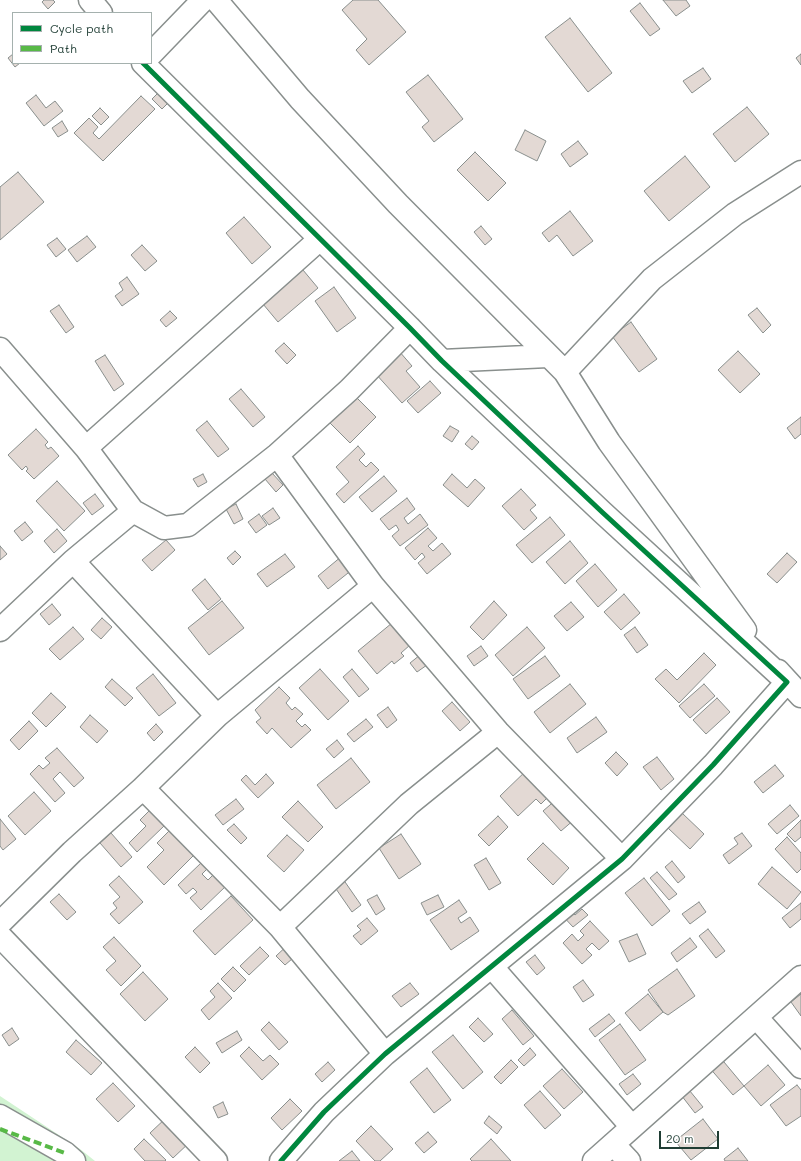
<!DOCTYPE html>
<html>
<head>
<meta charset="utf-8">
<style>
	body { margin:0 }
	#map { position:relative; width:801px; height:1161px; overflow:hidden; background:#fff; font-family:Mali,sans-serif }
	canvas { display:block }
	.legend { position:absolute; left:12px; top:12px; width:140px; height:52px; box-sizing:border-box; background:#fff; border:1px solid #a5b1ae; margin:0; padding:5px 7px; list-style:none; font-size:12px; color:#1f3d34 }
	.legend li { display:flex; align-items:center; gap:8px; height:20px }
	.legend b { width:20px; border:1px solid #a5b1ae }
	.scale { position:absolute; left:659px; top:1131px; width:60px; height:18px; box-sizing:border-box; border:2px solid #1f3d34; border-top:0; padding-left:5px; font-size:12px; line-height:14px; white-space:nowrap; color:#1f3d34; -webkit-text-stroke:3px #fff; paint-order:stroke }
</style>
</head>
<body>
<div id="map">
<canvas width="801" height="1161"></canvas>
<ul class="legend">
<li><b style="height:5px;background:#00873e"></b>Cycle path</li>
<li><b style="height:5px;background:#58b947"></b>Path</li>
</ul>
<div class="scale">20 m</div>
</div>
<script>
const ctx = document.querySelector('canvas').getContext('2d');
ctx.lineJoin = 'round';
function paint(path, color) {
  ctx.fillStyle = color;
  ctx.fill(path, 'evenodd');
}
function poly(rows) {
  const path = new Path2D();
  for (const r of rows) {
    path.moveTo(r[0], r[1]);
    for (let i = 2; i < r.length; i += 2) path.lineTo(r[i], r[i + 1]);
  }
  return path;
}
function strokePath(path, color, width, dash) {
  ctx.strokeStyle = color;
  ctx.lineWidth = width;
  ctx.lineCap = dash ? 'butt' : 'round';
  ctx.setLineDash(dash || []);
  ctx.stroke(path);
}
paint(poly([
	[0,1096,80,1149,95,1161,0,1161]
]), '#d2f3d2');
const building = poly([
	[44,0,53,0,55,2,48,9,42,2,44,0],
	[353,0,378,0,406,32,369,65,356,50,367,39,342,10,353,0],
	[663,0,686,0,690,6,676,16,663,0],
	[640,3,660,29,650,36,630,11,640,3],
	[570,18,612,73,588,92,545,37,570,18],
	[13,54,13,63,20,63,15,67,8,58,13,54],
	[801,54,801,65,796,58,801,54],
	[703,68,711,79,692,93,683,81,703,68],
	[428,75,463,119,434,142,422,127,429,121,406,92,428,75],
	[160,91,170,101,162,109,152,99,160,91],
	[36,95,46,108,55,101,63,111,44,126,26,103,36,95],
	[141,96,155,109,103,161,74,133,89,118,98,127,93,133,99,139,141,96],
	[747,107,769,134,735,162,713,134,747,107],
	[100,108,109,117,101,125,92,116,100,108],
	[62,121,68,131,58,137,52,128,62,121],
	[525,130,546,141,537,161,515,150,525,130],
	[578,141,588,154,570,167,561,154,578,141],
	[475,152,506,183,488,201,457,170,475,152],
	[685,156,710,187,669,221,644,191,685,156],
	[18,172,44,202,0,240,0,187,18,172],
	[570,211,593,241,573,256,557,235,549,242,542,233,570,211],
	[244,217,271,247,252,264,226,233,244,217],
	[481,226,492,239,485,245,474,232,481,226],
	[87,236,96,247,77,262,68,250,87,236],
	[57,238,66,249,56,257,47,245,57,238],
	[142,245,157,261,145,271,131,255,142,245],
	[303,270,318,288,278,322,263,304,303,270],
	[127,277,139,294,122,306,115,296,123,290,119,283,127,277],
	[334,287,356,318,337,332,315,301,334,287],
	[59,305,74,327,66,333,50,311,59,305],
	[757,308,771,325,763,333,748,315,757,308],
	[170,311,177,318,166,327,160,320,170,311],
	[631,322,657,359,639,372,612,336,631,322],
	[284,343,296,355,287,364,275,351,284,343],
	[399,351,412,366,406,371,420,387,402,403,375,373,399,351],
	[738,351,760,374,740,393,718,370,738,351],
	[105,355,124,384,114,391,95,361,105,355],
	[430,381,441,393,418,413,407,401,430,381],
	[241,389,265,417,253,427,229,399,241,389],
	[352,393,376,417,350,443,326,419,352,393],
	[801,417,801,434,795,439,787,428,801,417],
	[207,421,229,449,218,457,196,430,207,421],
	[450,426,459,431,452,442,443,436,450,426],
	[36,429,48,442,45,445,48,449,51,447,59,456,34,479,26,471,28,469,26,466,22,470,8,455,36,429],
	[472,436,479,442,472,450,465,444,472,436],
	[358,446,365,454,359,460,366,467,371,462,379,470,344,503,336,494,349,482,336,467,358,446],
	[272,473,283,485,276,492,265,479,272,473],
	[203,474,207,482,198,487,193,479,203,474],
	[452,474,467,488,475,479,485,488,468,507,443,485,452,474],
	[384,476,397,491,372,512,359,497,384,476],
	[57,481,85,511,64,531,36,501,57,481],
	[521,489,536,505,530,510,537,518,524,530,502,506,521,489],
	[95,494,104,506,92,515,83,503,95,494],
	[407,498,415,509,404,518,408,524,420,514,428,525,400,546,392,536,399,530,396,525,389,530,380,519,407,498],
	[236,504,243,519,234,524,226,509,236,504],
	[273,508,280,518,269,525,262,516,273,508],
	[259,514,267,525,256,533,248,522,259,514],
	[550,517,565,535,532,563,516,545,550,517],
	[25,522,33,532,22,541,14,531,25,522],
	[428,528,437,538,428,546,433,551,442,543,451,554,427,574,418,563,425,557,422,553,415,560,405,548,428,528],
	[57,529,67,541,54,553,44,541,57,529],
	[166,540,175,550,152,571,142,560,166,540],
	[570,541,588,563,565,584,546,562,570,541],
	[0,546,7,554,0,560,0,546],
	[235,551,241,557,233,565,227,558,235,551],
	[787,553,797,562,777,583,767,574,787,553],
	[285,554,295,567,267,587,257,574,285,554],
	[342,556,353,569,328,589,318,576,342,556],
	[595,564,617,590,598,607,576,581,595,564],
	[205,579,221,599,208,610,192,590,205,579],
	[624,594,640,613,621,630,604,612,624,594],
	[222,601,244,628,209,655,188,628,222,601],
	[494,601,507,615,483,640,470,627,494,601],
	[571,602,584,617,567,631,554,616,571,602],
	[52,604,61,615,49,625,40,614,52,604],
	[102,618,112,627,101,639,91,630,102,618],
	[392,623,410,645,401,653,404,656,394,664,392,661,377,674,358,651,392,623],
	[73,627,84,639,60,660,49,649,73,627],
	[527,627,545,648,513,676,495,655,527,627],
	[635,627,648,645,637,653,624,635,635,627],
	[481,646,488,656,474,666,467,656,481,646],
	[704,653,716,665,679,703,655,679,666,669,677,680,704,653],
	[420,655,427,665,417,672,410,663,420,655],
	[545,656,560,676,528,699,513,679,545,656],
	[320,669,349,701,328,720,299,688,320,669],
	[352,669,369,689,359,697,343,677,352,669],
	[153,674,176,703,159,716,136,688,153,674],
	[112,679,133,698,125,706,105,687,112,679],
	[570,684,586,704,550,733,534,712,570,684],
	[704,684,715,696,690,718,679,706,704,684],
	[279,687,290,698,286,703,292,710,295,707,303,714,296,721,302,727,305,724,311,730,291,748,272,728,267,734,256,722,261,718,255,710,279,687],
	[51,693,66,707,46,727,32,713,51,693],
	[717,698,730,712,706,734,693,720,717,698],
	[452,702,470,722,460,731,442,711,452,702],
	[388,707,397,720,387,728,377,715,388,707],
	[90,715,108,731,97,743,80,727,90,715],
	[596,717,607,732,577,753,567,738,596,717],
	[366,719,373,727,354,742,347,734,366,719],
	[29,721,38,731,19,750,10,740,29,721],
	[156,724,163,732,154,741,147,733,156,724],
	[337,740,344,749,334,758,326,749,337,740],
	[57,748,84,778,74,787,60,772,53,779,65,793,55,802,30,774,39,765,43,769,50,763,45,758,57,748],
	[616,752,628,764,617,776,605,763,616,752],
	[657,757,674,779,661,790,643,767,657,757],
	[351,758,370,782,336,809,317,785,351,758],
	[775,765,784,776,763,793,754,782,775,765],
	[530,767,551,794,541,804,536,799,518,816,500,796,530,767],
	[266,774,274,783,258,798,241,780,246,775,255,785,266,774],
	[34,792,51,811,25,835,8,816,34,792],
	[236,799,244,809,223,825,215,815,236,799],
	[557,799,575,819,561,831,543,811,557,799],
	[298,801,323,827,308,842,282,817,298,801],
	[790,805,799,816,777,834,768,824,790,805],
	[149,811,164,826,137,852,129,843,146,826,140,820,149,811],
	[682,813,704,834,690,849,668,828,682,813],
	[498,816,508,827,489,846,478,835,498,816],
	[0,819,16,839,3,850,0,846,0,819],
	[801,820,801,837,795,842,787,834,801,820],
	[234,824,247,838,241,844,227,830,234,824],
	[170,830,194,855,164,885,147,867,164,850,157,843,170,830],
	[111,833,132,857,121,867,100,843,111,833],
	[742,833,752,846,729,864,723,855,738,844,734,838,742,833],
	[401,834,421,864,399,879,379,848,401,834],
	[287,835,304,850,284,872,267,856,287,835],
	[787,837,801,853,801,869,797,873,775,849,787,837],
	[543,843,569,868,553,885,527,859,543,843],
	[486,858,501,883,489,890,474,865,486,858],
	[672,861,685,877,678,883,665,867,672,861],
	[201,863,207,869,202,874,208,880,214,874,226,886,201,910,190,898,197,892,193,888,186,894,178,885,201,863],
	[772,867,801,892,787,909,758,884,772,867],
	[657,872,677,894,669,900,650,878,657,872],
	[119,876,143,902,119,924,110,914,117,908,113,903,120,897,109,885,119,876],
	[644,878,670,911,652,926,625,893,644,878],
	[343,879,361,905,352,912,334,886,343,879],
	[59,894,76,912,67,920,50,902,59,894],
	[377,895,385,909,376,915,367,900,377,895],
	[438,895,444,907,427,915,421,903,438,895],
	[231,896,253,920,215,955,193,931,231,896],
	[459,900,467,912,458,918,461,923,470,917,479,931,451,950,430,920,459,900],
	[699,902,706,912,690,924,682,914,699,902],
	[801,903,801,919,790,928,782,918,801,903],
	[567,906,575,915,582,909,588,915,573,927,560,913,567,906],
	[367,918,378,931,361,945,353,936,361,930,357,926,367,918],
	[590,921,609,941,599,950,592,943,586,949,592,955,582,964,563,943,572,934,578,941,584,935,580,931,590,921],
	[708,929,725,951,716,958,699,936,708,929],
	[637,934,646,954,629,962,619,941,637,934],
	[114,937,141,966,121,986,106,970,116,961,103,947,114,937],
	[690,938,697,947,677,962,671,953,690,938],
	[291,942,300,952,285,965,276,956,291,942],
	[260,947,269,956,249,975,240,966,260,947],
	[535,955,545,968,537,975,526,962,535,955],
	[233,967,246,980,234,992,221,979,233,967],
	[677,969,695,996,668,1015,663,1012,648,990,677,969],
	[143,972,168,999,145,1021,120,994,143,972],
	[583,980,594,995,583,1002,573,987,583,980],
	[218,983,232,998,209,1020,201,1010,215,997,210,991,218,983],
	[410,983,419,994,401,1007,392,996,410,983],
	[648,994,663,1012,640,1031,625,1013,648,994],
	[801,994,801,1016,791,1002,801,994],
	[512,1010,534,1036,523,1045,502,1019,512,1010],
	[609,1014,615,1021,595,1037,589,1029,609,1014],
	[478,1018,493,1034,484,1042,469,1027,478,1018],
	[269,1022,288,1042,279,1050,261,1030,269,1022],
	[620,1024,646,1060,625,1075,599,1040,620,1024],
	[12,1028,19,1039,9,1046,2,1035,12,1028],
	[237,1031,242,1040,222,1053,216,1043,237,1031],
	[453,1035,483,1072,463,1089,432,1052,453,1035],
	[76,1040,102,1063,91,1075,66,1052,76,1040],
	[195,1047,210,1063,200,1073,185,1057,195,1047],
	[249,1047,263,1061,270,1055,279,1064,262,1080,240,1056,249,1047],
	[530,1048,536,1055,524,1066,518,1060,530,1048],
	[719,1056,744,1086,733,1095,708,1066,719,1056],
	[511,1060,518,1067,501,1084,494,1077,511,1060],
	[328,1062,335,1070,322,1082,315,1074,328,1062],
	[768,1065,785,1085,761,1106,744,1086,768,1065],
	[427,1068,451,1100,434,1113,410,1082,427,1068],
	[562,1069,583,1092,564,1109,543,1086,562,1069],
	[633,1074,641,1084,627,1095,619,1084,633,1074],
	[113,1083,135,1106,118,1122,96,1099,113,1083],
	[685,1085,703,1107,695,1113,678,1091,685,1085],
	[797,1085,801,1090,801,1116,786,1126,770,1105,797,1085],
	[540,1091,561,1115,545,1129,524,1105,540,1091],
	[290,1099,302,1111,282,1130,271,1118,290,1099],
	[223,1102,228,1114,218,1118,213,1107,223,1102],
	[489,1116,502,1127,497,1134,484,1123,489,1116],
	[167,1117,190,1142,173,1158,150,1133,167,1117],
	[703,1119,718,1139,691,1160,675,1141,703,1119],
	[371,1126,393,1149,380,1161,375,1161,356,1141,371,1126],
	[428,1132,437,1142,424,1153,415,1143,428,1132],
	[144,1139,166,1160,165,1161,145,1161,134,1149,144,1139],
	[491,1139,511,1161,472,1161,470,1159,491,1139],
	[738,1148,748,1161,725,1161,724,1159,738,1148],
	[352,1151,360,1161,339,1161,352,1151]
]);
paint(building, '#e3d9d4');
strokePath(building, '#898f8d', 1);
const minor = poly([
	[90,0,101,13],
	[216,0,300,99,398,204,565,372,609,442,745,630],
	[151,54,203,0],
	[143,63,410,328,442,361,602,512,787,682,713,765,622,859,385,1054,324,1112,281,1161],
	[0,349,86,448,133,511,164,528,188,525,277,455,349,390,410,328],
	[442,361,548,356],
	[565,372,652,279,735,214,801,172],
	[86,448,320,239],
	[277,455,373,586,498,732,622,859],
	[73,561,133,511],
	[0,630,73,561,217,716],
	[778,671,801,696],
	[143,788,280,927,385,1054],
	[0,923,72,852,143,788,217,716,373,586],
	[280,927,409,804,498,732],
	[0,936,216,1161],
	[492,967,632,1127],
	[756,1017,801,1067],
	[0,1116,65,1153,74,1161],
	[613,1144,629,1161],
	[594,1161,801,977]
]);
strokePath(minor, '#898f8d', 25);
strokePath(minor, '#fff', 22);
strokePath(poly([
	[0,1129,65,1153]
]), '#58b947', 4, [8, 4]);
strokePath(poly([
	[143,63,410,328,442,361,602,512,787,682,713,765,622,859,385,1054,324,1112,281,1161]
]), '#00873e', 5);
</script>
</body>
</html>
